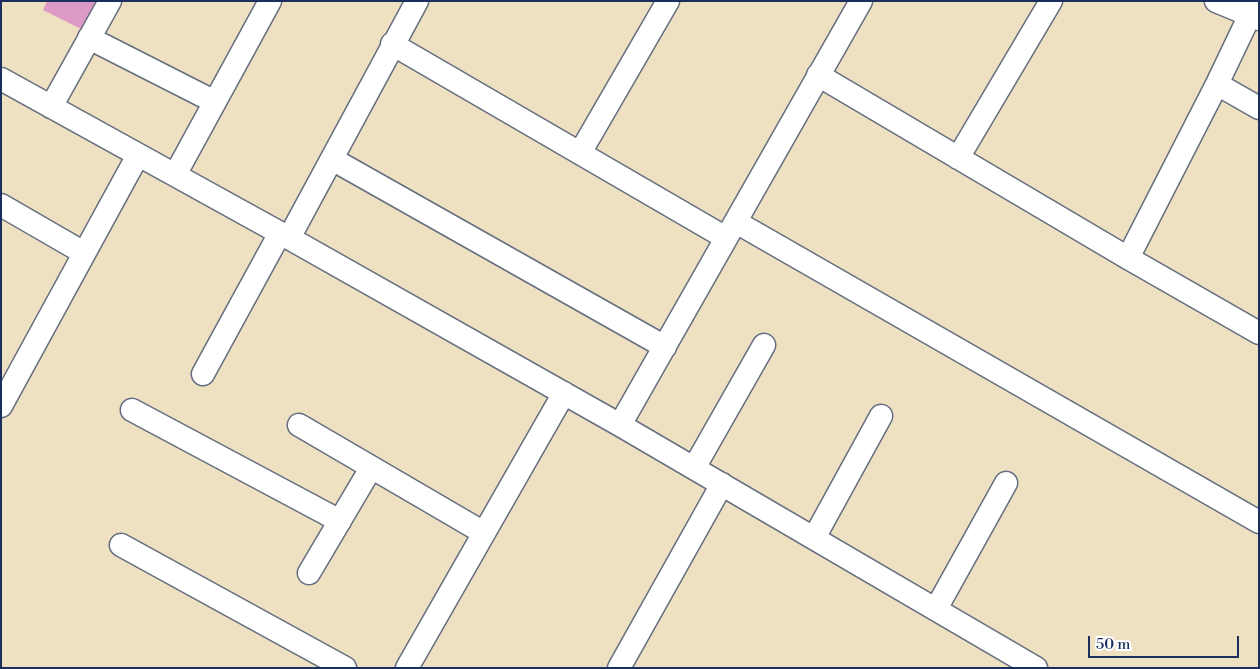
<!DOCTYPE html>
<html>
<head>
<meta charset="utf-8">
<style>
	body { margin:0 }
	#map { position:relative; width:1260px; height:669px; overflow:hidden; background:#eee1c1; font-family:"Libre Bodoni",serif }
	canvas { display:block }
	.frame { position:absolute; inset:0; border:2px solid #1b2f5e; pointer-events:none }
	.scale { position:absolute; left:1088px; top:636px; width:151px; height:22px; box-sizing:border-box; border:2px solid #1b2f5e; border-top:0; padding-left:6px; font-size:15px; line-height:18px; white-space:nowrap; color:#1b2f5e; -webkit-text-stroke:4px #fff; paint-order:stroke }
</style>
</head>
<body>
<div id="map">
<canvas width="1260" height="669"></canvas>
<div class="frame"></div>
<div class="scale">50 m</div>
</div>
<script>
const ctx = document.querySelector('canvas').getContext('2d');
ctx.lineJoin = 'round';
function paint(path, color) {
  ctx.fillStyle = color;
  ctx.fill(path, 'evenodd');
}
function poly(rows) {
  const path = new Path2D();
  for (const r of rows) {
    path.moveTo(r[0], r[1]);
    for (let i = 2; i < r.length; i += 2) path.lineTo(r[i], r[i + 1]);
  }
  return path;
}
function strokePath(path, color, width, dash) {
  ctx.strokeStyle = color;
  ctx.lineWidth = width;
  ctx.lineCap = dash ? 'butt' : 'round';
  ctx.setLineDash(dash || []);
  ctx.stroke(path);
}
paint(poly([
	[47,1,104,1,89,33,43,10]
]), '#de9ac7');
const minor = poly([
	[1216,1,1259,19],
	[89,38,215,102],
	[392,44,726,238],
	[818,75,1128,258,1259,333],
	[1,79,289,238,620,425,1036,668],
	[1217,84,1259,108],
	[51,107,110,1],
	[580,153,668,1],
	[958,158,1051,1],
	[332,159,665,347],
	[175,175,270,1],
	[1,205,84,253],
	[736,222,1259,522],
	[289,238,417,1],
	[1128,258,1217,84,1250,15,1255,1],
	[203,374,280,233],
	[1,406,138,155],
	[132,410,340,521],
	[299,425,484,533],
	[620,425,861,1],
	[694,468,764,345],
	[814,538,881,416],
	[121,545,345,668],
	[309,573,371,468],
	[936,609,1006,483],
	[407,668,564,393],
	[619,668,722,484]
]);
strokePath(minor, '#656d81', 25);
strokePath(minor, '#fff', 22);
</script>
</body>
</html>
